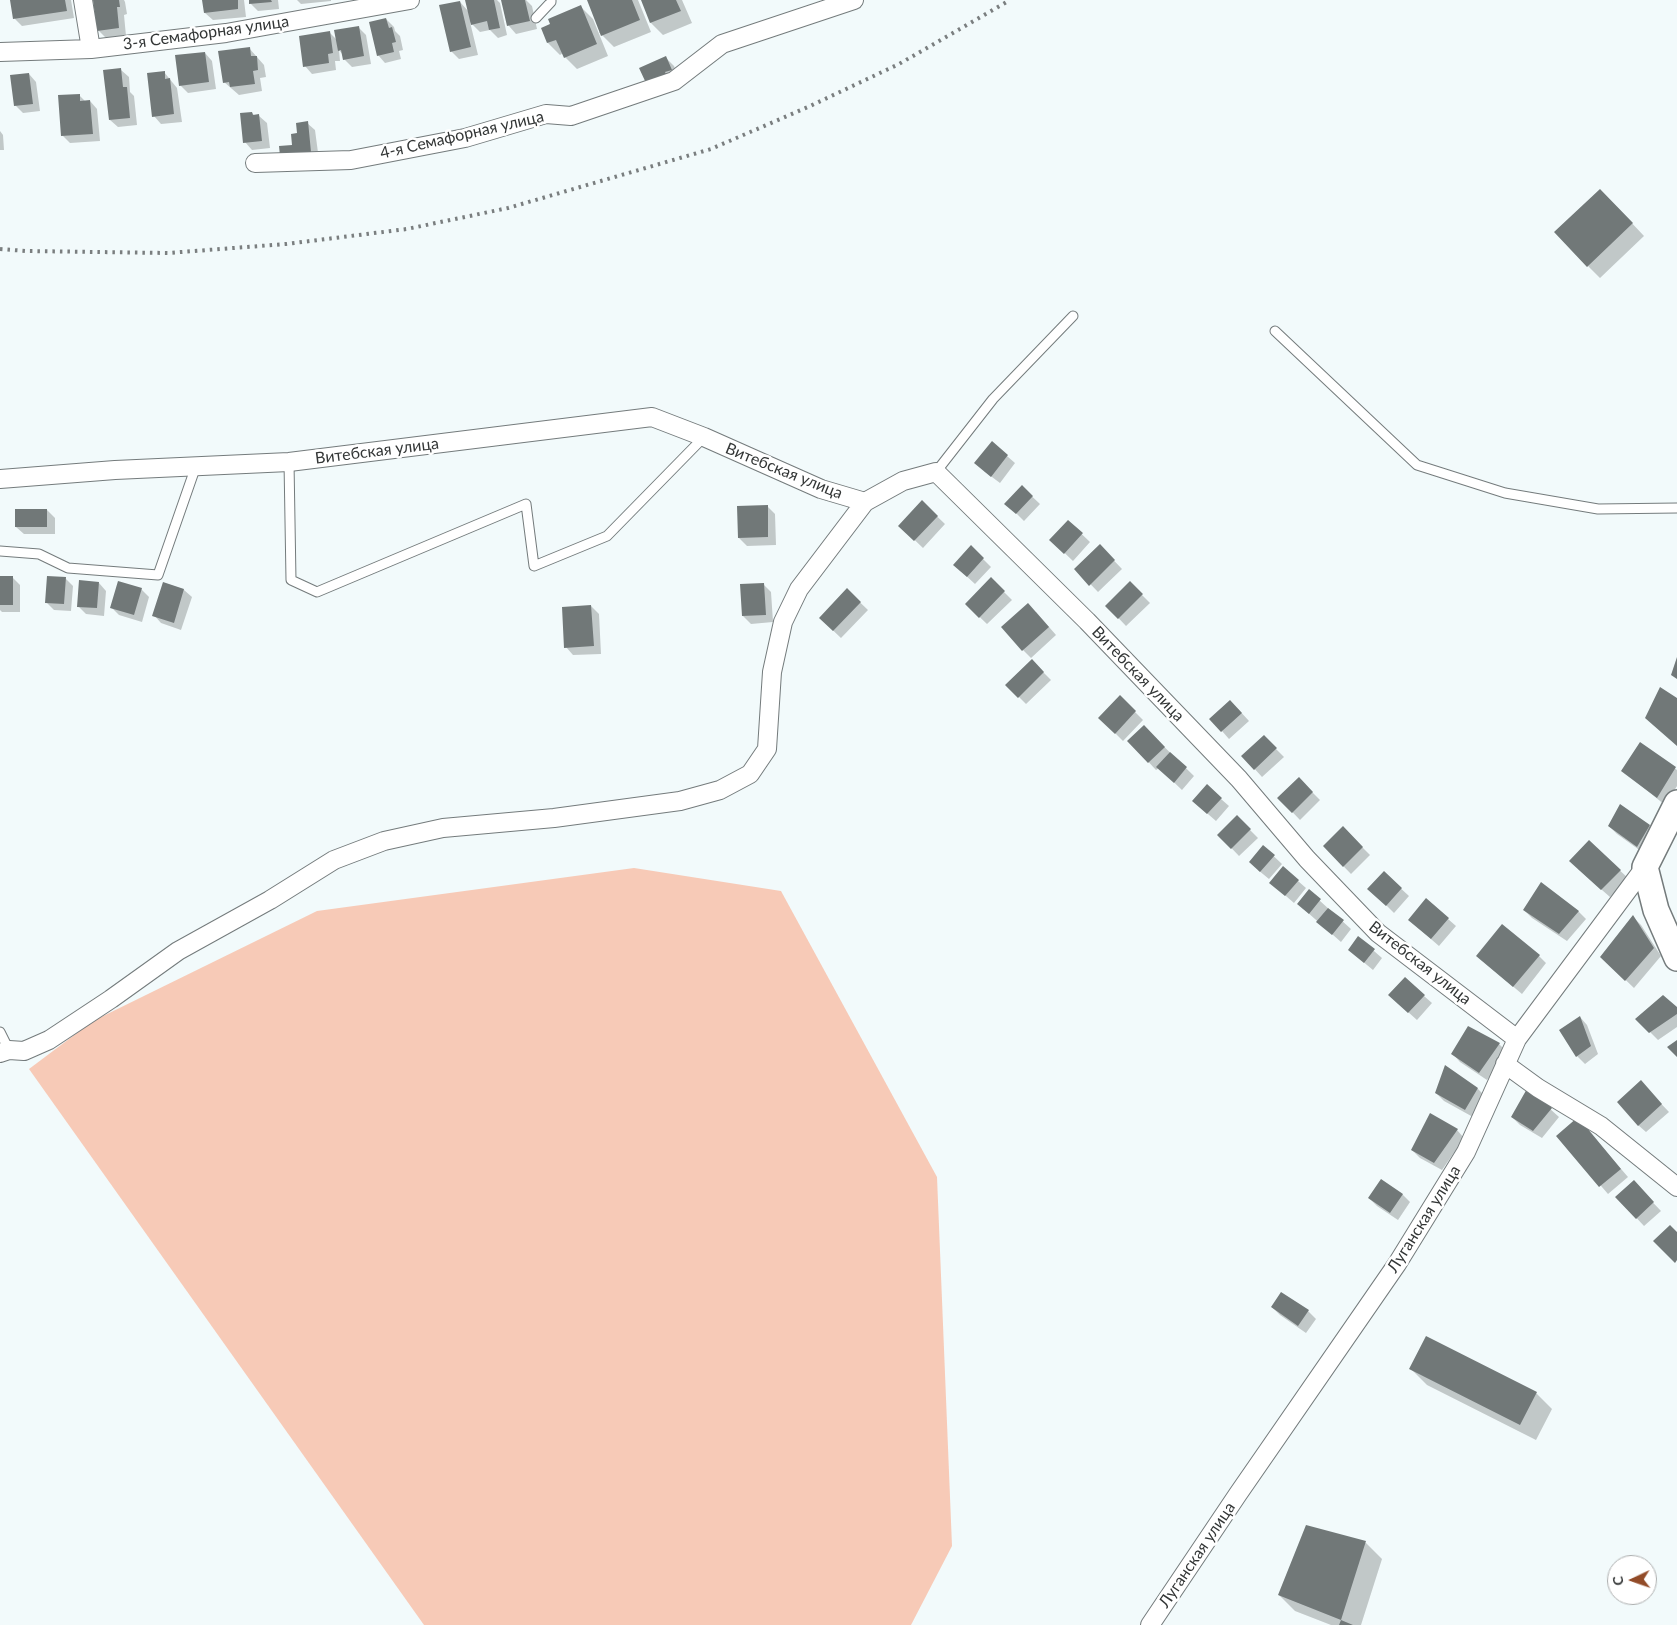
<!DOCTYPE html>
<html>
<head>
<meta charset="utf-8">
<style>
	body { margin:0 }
	#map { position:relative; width:1677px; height:1625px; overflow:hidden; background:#f2fafb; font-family:Lato,sans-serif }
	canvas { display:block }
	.north { position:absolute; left:1607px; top:1555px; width:50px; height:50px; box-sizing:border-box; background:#fff; border:1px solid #adafaf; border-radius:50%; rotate:267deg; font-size:14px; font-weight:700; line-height:20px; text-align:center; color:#333636 }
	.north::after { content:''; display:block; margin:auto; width:18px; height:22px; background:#924b28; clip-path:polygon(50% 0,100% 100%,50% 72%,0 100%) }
</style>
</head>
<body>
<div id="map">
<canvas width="1677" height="1625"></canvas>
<div class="north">С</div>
</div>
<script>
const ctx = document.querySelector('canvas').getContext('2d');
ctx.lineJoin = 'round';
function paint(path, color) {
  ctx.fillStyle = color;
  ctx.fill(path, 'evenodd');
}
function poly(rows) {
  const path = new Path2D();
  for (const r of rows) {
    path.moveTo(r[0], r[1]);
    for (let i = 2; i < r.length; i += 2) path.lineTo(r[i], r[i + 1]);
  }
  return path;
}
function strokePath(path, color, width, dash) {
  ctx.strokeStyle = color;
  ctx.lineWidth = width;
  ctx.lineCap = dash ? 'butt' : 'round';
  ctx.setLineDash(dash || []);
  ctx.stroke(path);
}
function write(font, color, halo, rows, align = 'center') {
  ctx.font = font + ' Lato,sans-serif';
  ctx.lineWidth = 5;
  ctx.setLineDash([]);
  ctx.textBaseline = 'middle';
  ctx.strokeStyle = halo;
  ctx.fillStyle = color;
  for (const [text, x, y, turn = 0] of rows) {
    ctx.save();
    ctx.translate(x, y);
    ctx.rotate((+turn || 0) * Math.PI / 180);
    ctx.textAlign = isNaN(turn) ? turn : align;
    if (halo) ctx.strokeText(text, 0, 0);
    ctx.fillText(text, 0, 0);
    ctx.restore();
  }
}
paint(poly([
	[634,868,781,891,937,1177,952,1546,911,1625,424,1625,29,1069,93,1021,317,911]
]), '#f7cab7');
paint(poly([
	[12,0,71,0,74,18,22,26,15,19],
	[94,0,124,0,125,2,127,14,124,15,126,36,106,38,98,30],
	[203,0,244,0,246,17,213,20,205,13],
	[250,0,278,0,279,9,258,11,251,4],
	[297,0,331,0,331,1,301,4],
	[470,0,497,0,500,3,507,35,498,38,490,30,480,32,470,22,478,55,459,59,451,51,460,2,469,12],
	[503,0,526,0,532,6,537,29,516,34,509,26],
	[588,0,638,0,651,32,614,47,599,32,601,32],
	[642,0,682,0,692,23,663,35,651,23],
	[581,7,593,19,608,56,577,69,565,57,563,53,560,55,548,43,542,29],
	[386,19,394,27,395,31,400,36,403,50,399,51,401,59,385,63,378,55],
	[358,27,366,35,371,64,352,67,344,59,343,55,339,50,340,61,335,61,336,70,312,74,305,66,329,32,337,40],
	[249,48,264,65,266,77,260,78,262,91,239,95,224,82],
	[205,53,212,61,216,89,188,93,180,85],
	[666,58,674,66,679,78,655,90],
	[121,70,129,77,130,92,134,96,137,125,118,127,110,120],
	[164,72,177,88,182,122,161,124,154,116],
	[29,74,36,82,40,111,23,113,15,105],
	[79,95,85,101,90,101,97,109,100,141,70,143,62,135],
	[252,113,255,116,259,116,267,123,270,148,252,150,245,142],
	[307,123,315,130,319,160,294,146,299,134],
	[0,131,3,135,4,150,0,150],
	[1612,202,1644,236,1600,278,1588,266],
	[992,443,1015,463,1000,483,984,471],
	[1022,487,1040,504,1024,521,1014,511],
	[922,502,945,524,923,548,900,526],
	[767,506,775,514,776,545,747,546,739,538],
	[47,510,55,518,55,534,24,534,16,527],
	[1068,521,1090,542,1073,561,1051,540],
	[1100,546,1122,569,1098,592,1076,569],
	[971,547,991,567,975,584,962,572],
	[0,577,12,577,20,585,20,612,2,612,0,610],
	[65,578,73,586,71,611,54,610,46,602],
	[991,579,1012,600,987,624,966,604],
	[99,583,106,591,104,616,86,614,78,606],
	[164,583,184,590,192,597,181,630,161,623,154,615],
	[1130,583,1150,603,1126,626,1107,606],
	[763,584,771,592,773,622,751,624,743,616],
	[141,589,149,597,142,622,119,615,111,607],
	[847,590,868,610,841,638,820,618],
	[591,606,599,614,601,654,573,655,566,647],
	[1036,612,1056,635,1031,658,1023,650],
	[1032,661,1051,680,1026,704,1007,685],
	[1120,697,1143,720,1123,741,1100,718],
	[1238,709,1249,721,1229,739,1222,731],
	[1144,727,1194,776,1182,790,1159,768,1156,770,1129,741],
	[1264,737,1284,757,1262,777,1243,756],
	[1640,743,1677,770,1677,786,1665,805,1623,771],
	[1299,779,1320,800,1300,820,1279,798],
	[1221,799,1229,806,1216,821,1201,808],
	[1620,806,1650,826,1657,834,1645,854,1617,834,1609,826],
	[1237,817,1258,838,1239,856,1219,835],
	[1343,828,1370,855,1351,874,1324,846],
	[1589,842,1628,878,1610,897,1578,869],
	[1264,847,1282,864,1269,879,1258,870],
	[1384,873,1409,896,1394,913,1377,896],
	[1298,881,1306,888,1294,903,1271,883],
	[1309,891,1351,929,1341,942,1298,904],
	[1524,910,1578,911,1586,919,1567,941,1532,918],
	[1633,917,1641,925,1661,956,1634,988,1610,965],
	[1448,919,1456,926,1439,946,1417,927],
	[1359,938,1382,958,1373,970,1349,950],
	[1477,956,1539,956,1546,963,1522,994],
	[1424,996,1432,1003,1417,1020,1398,1003],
	[1677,1009,1677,1027,1658,1040,1637,1019],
	[1580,1017,1587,1025,1598,1054,1585,1064,1577,1056,1561,1031],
	[1499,1044,1507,1052,1487,1080,1460,1062,1453,1054],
	[1478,1089,1485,1096,1473,1117,1444,1101,1436,1093],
	[1528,1089,1559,1117,1542,1138,1520,1125,1512,1117],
	[1648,1090,1669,1112,1646,1132,1638,1125],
	[1585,1127,1628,1177,1608,1194,1558,1136],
	[1457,1130,1464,1138,1442,1170,1420,1158,1412,1150],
	[1641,1190,1661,1211,1644,1226,1617,1197],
	[1402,1194,1410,1202,1398,1220,1377,1206,1369,1198],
	[1272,1307,1308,1311,1316,1319,1306,1333,1280,1315],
	[1411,1369,1536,1393,1552,1409,1536,1440,1427,1385],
	[1307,1526,1366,1543,1382,1559,1361,1625,1331,1625,1295,1611,1279,1595]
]), '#0003');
paint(poly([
	[10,0,65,0,67,11,13,19],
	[93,0,119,0,120,7,117,7,119,28,97,31],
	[202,0,238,0,238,9,204,13],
	[249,0,271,0,272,2,249,4],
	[465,0,494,0,500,28,489,30,487,21,471,25],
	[501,0,525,0,530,21,507,26],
	[587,0,632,0,640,20,601,36],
	[641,0,676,0,681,11,650,23],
	[460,1,471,47,450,52,439,5],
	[581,5,597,44,564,58,556,40,547,43,541,28,550,24,548,19],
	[386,18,389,28,392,27,396,42,392,43,394,52,377,56,369,22],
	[359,26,364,56,343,60,341,50,338,51,334,30],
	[330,31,333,53,328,54,329,63,303,67,299,36],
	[250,47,251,56,257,56,258,70,253,71,255,84,230,87,229,82,223,83,218,51],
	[205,52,209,82,179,86,175,55],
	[666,56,672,70,665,72,666,74,646,83,639,68],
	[121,68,123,87,127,87,130,118,109,120,103,70],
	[165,71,165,79,170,78,174,114,152,117,147,73],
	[29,73,33,104,14,106,10,75],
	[80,94,80,101,90,100,93,134,61,136,58,95],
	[252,112,253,115,259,114,262,141,243,143,240,113],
	[308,121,311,152,280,156,279,146,292,145,291,134,297,133,296,123],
	[1600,189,1633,223,1587,267,1554,232],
	[992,441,1008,455,991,477,974,463],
	[1022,485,1033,496,1016,514,1004,504],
	[922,500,938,516,914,541,898,526],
	[768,505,768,537,738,538,737,506],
	[15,509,47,509,47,527,15,527],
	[1068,520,1083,533,1064,554,1049,540],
	[1100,544,1115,560,1089,586,1074,569],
	[971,545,984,558,967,577,953,565],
	[0,576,13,576,13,605,0,605],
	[47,576,66,577,64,604,45,603],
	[991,577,1005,591,979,618,965,604],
	[79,580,99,582,97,608,77,607],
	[118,581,142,588,134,615,110,608],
	[1130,581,1143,594,1118,619,1105,606],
	[163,582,184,589,174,623,152,616],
	[764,583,766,615,742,616,740,584],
	[847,588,861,602,833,631,819,618],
	[1028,603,1049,627,1022,651,1001,627],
	[591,605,594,646,564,648,562,607],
	[1677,657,1677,679,1671,675],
	[1032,659,1044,672,1018,698,1005,685],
	[1660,687,1677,698,1677,746,1645,718],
	[1120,695,1136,711,1115,734,1098,718],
	[1230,700,1242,713,1221,732,1209,719],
	[1144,725,1165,747,1148,763,1127,741],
	[1264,735,1277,748,1254,770,1241,756],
	[1640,742,1676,767,1657,798,1621,771],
	[1170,752,1187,767,1174,783,1156,767],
	[1299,777,1313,792,1292,813,1277,798],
	[1207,784,1222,798,1207,814,1192,801],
	[1620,804,1650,825,1637,847,1608,826],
	[1237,815,1251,829,1231,849,1217,835],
	[1343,826,1363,847,1343,867,1323,846],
	[1589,840,1621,870,1601,890,1569,861],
	[1263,845,1275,855,1260,872,1249,862],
	[1283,866,1299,880,1285,896,1269,883],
	[1384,871,1402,888,1386,906,1367,889],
	[1541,882,1579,911,1559,934,1523,910],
	[1309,889,1321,899,1309,914,1297,904],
	[1426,898,1449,918,1431,939,1408,920],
	[1328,908,1344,920,1332,935,1316,922],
	[1633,915,1654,948,1625,981,1600,957],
	[1502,924,1540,955,1513,987,1476,956],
	[1358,936,1375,949,1364,963,1348,950],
	[1405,977,1425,995,1408,1013,1388,995],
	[1663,995,1677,1007,1677,1014,1649,1033,1635,1019],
	[1580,1016,1591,1046,1576,1057,1559,1030],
	[1468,1026,1500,1043,1479,1073,1451,1054],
	[1677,1040,1677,1057,1667,1047],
	[1445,1065,1478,1088,1465,1110,1435,1093],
	[1641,1080,1662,1104,1638,1126,1617,1102],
	[1528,1087,1552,1108,1533,1131,1511,1117],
	[1430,1113,1458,1129,1434,1163,1411,1150],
	[1578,1117,1621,1169,1599,1187,1556,1136],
	[1381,1179,1403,1194,1390,1213,1368,1198],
	[1634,1180,1654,1202,1636,1219,1615,1197],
	[1670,1225,1677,1232,1677,1260,1675,1263,1653,1241],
	[1281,1292,1309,1310,1298,1326,1271,1307],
	[1426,1336,1537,1392,1520,1425,1409,1369],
	[1306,1525,1366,1541,1341,1620,1353,1625,1339,1625,1341,1620,1278,1595]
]), '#717878');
const lane = poly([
	[536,18,551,2,551,0],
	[1275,331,1417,465,1505,493,1598,509,1677,508],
	[289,462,291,580,317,592,526,504,534,566,607,536,704,437],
	[936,472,993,399,1073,316],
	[0,551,39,554,68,568,158,575,196,466],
	[0,1032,9,1050]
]);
const street = poly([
	[83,0,91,49],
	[0,52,91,49,226,33,410,0],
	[255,163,351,160,465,138,546,114,571,116,674,81,722,44,854,0],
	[0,479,115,470,289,462,652,417,704,437,821,489,865,502,903,481,936,472,1087,621,1239,779,1307,859,1378,933,1517,1039],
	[0,1053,9,1050,24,1051,49,1040,111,999,178,951,270,900,334,860,384,841,443,828,554,818,680,801,720,790,750,774,767,749,772,672,783,622,799,589,865,502],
	[1505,1064,1538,1088,1601,1126,1677,1187],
	[1150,1625,1238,1494,1397,1264,1466,1152,1517,1039,1645,867]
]);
const secondary = poly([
	[1677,803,1645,867,1656,910,1677,958]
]);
strokePath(lane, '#747b7c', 11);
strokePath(street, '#747b7c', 20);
strokePath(secondary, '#747b7c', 28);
strokePath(lane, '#fff', 9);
strokePath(street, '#fff', 18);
strokePath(secondary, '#fff', 25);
strokePath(poly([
	[0,249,26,251,168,253,286,244,407,229,508,208,711,149,808,107,899,64,1010,0]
]), '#7a7e7f', 4, [2.5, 5]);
write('16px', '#333636', '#fff', [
	["3-я Семафорная улица",206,33,-8],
	["4-я Семафорная улица",462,135,-13],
	["Витебская улица",377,451,-7],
	["Витебская улица",784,471,22],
	["Витебская улица",1138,674,46],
	["Витебская улица",1420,963,38],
	["Луганская улица",1424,1219,-58],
	["Луганская улица",1197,1555,-56]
]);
</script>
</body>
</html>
